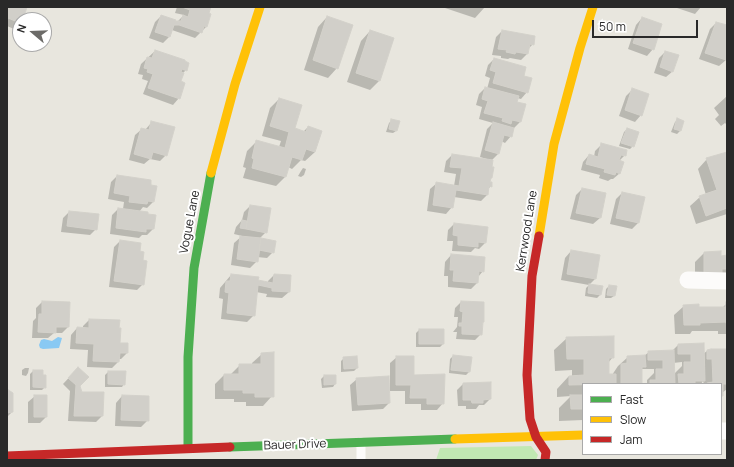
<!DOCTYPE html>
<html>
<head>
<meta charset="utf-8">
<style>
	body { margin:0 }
	#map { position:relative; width:734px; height:467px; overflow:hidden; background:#e8e6de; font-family:Manrope,sans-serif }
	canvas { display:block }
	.frame { position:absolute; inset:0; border:8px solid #292929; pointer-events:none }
	.legend { position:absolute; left:582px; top:383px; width:140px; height:72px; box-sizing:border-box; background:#fff; border:1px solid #a9a9a9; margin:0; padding:5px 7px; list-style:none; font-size:12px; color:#292929 }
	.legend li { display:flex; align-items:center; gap:8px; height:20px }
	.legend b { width:20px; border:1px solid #a9a9a9 }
	.north { position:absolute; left:12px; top:12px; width:40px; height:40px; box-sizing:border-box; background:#fff; border:1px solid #a9a9a9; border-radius:50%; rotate:289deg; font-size:11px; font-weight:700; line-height:16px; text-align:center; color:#292929 }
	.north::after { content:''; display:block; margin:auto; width:14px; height:18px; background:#6c6b68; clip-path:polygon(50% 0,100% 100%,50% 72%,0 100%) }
	.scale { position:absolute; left:592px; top:20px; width:106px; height:18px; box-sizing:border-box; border:2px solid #292929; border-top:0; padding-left:5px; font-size:12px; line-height:14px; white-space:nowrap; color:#292929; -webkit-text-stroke:3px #fff; paint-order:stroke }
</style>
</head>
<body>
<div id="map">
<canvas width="734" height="467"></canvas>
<div class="frame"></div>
<ul class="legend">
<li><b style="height:5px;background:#4caf50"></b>Fast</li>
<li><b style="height:5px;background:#ffc107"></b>Slow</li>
<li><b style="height:5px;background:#c62828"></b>Jam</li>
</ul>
<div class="north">N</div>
<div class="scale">50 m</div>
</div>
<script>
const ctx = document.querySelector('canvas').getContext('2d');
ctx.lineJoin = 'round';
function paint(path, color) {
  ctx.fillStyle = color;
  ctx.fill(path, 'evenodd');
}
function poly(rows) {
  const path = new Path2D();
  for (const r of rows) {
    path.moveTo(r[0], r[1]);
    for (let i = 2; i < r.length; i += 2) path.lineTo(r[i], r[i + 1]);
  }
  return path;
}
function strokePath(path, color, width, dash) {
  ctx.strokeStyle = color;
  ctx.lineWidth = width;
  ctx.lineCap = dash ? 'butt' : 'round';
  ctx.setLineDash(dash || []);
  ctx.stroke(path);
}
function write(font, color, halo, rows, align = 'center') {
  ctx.font = font + ' Manrope,sans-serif';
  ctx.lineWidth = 4;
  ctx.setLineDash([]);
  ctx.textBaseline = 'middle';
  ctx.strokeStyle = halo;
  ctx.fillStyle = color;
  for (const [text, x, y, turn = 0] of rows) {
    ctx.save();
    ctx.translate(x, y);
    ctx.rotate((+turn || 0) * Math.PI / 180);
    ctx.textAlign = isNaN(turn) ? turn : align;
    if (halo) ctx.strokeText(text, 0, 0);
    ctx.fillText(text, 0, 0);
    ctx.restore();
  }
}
paint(poly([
	[531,446,538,455,536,460,436,460,440,448]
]), '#c1e8b3');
paint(poly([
	[58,337,62,338,59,348,43,349,40,348,39,345,41,340,44,339,52,341]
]), '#89c9f3');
paint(poly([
	[7,7,26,7,22,20,20,20,20,23,14,29,7,26],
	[177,7,210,7,208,14,210,15,206,27,195,38,172,30,169,37,163,43,149,38,155,22,161,16,177,22,184,15,175,13],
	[442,7,485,7,475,18],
	[677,7,701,7,695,14,677,8],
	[327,17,337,68,328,78,304,70,318,27],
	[642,18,653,49,647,56,628,49,636,25],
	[716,23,727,26,727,56,726,60,719,66,699,59,710,29],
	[370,31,393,39,379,81,370,90,347,82,361,41],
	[502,31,533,44,528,49,527,54,521,60,510,58,508,59,501,58,501,56,492,55,496,37],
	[155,51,186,70,183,73,180,82,179,98,173,105,143,94,148,81,142,79,143,75,138,74,141,64],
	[665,52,673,71,666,77,654,73,659,58],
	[494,59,522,77,527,92,521,99,517,98,516,103,520,122,514,128,511,136,505,143,501,141,498,154,491,161,491,178,489,180,491,186,488,189,487,195,481,201,454,197,452,207,446,214,427,211,430,189,437,183,454,186,456,174,444,172,446,161,452,155,487,160,487,159,480,157,487,129,493,123,479,119,482,107,476,105,479,94,485,88,487,89,490,78,485,76,488,65],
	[632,90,641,115,635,122,619,116,626,96],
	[727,96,727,125,725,123,721,126,715,119,719,115,714,108],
	[279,99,294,129,303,132,308,127,315,152,305,161,301,160,292,169,288,167,285,177,276,186,243,178,246,168,243,167,247,151,257,141,279,147,281,141,262,136,270,108],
	[678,119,683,121,680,131,677,134,671,132,675,122],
	[392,120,396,131,393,133,386,132,389,123],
	[152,122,166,155,160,161,150,159,144,164,129,160,135,135,142,129,145,130],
	[627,129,633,146,630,149,619,146,624,132],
	[602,144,625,155,619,161,620,173,613,179,611,179,608,181,599,178,600,175,581,170,583,162,589,155,594,157,595,151],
	[727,153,727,214,696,224,690,206,700,197,706,195,698,169,707,159],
	[303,168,306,169,304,175,301,177,298,176,301,171],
	[117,176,153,202,147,208,143,207,139,212,153,229,147,235,142,235,139,238,110,234,112,215,118,209,123,209,124,202,108,199,111,182],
	[582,189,605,194,600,218,593,224,570,219,576,195],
	[622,193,644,198,638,223,632,229,610,224,616,199],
	[250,206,266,232,259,239,273,252,267,258,257,257,257,261,250,268,231,265,234,243,242,236,234,234,236,227,242,220,244,212],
	[69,212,96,229,90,235,61,232,63,218],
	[454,224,485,243,479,249,475,248,471,252,452,251,453,241,447,241,448,230],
	[120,241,139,252,142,261,143,284,137,290,109,287,114,247],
	[571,251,595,279,589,285,561,280,565,258],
	[704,253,720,257,727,256,727,278,695,284,695,262],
	[451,255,483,271,478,277,477,283,471,289,448,287,448,276,444,276,445,262],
	[231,275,268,283,268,281,274,275,289,292,282,298,266,297,267,294,256,292,254,315,247,322,221,319,223,299,219,298,220,288],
	[589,285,600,295,597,298,585,296,586,288],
	[609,286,614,296,611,298,605,298,606,289],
	[42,302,68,327,62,333,54,333,48,338,32,338,33,321,36,318,36,308],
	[461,302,482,323,481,334,475,340,456,339,457,332,453,332,457,327,458,317,454,317,455,308],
	[727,303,727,334,718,334,718,331,692,331,690,334,675,334,674,315,684,306,698,308,722,308],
	[89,320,119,344,127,353,121,359,118,359,118,362,112,368,87,367,88,350,70,349,71,335,77,328,83,329,83,326],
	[419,330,443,344,440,347,416,347,416,333],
	[567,338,613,357,608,363,608,375,612,375,618,366,628,357,644,356,649,352,672,351,678,345,703,354,707,351,727,350,727,389,722,393,721,397,721,384,704,384,703,381,701,384,647,384,647,380,654,373,654,369,642,369,641,384,583,384,583,420,559,421,559,408,571,396,557,397,557,389,569,376,572,376,572,370,555,371,554,350],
	[682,362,682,366,674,374,673,363],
	[262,354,272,396,263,406,246,406,246,402,234,402,234,399,215,399,215,384,224,375,230,375,240,365,252,365,252,363],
	[453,356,469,372,466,375,449,373,450,359],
	[397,357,413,376,443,403,437,410,421,410,421,404,405,404,405,391,390,391,390,363],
	[344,358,357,368,354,371,341,372,341,361],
	[25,368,29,368,28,373,26,376,22,375,22,370],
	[78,368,79,386,81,393,102,416,96,422,68,421,70,391,63,384],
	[33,371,45,387,42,390,30,390,30,374],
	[108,372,124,384,122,387,105,387,105,375],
	[324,376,335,376,335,384,333,387,322,388,321,379],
	[357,379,389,403,383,409,352,411,350,385],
	[463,384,490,399,484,405,479,405,476,409,466,409,466,406,458,406,457,390],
	[7,390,12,412,7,417],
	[35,396,46,417,40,423,28,423,28,402],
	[122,396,148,397,148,420,141,427,115,426,116,403]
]), '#0003');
const building = poly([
	[7,7,27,7,23,20,20,20,20,23,8,18,7,22,7,7],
	[182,7,211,7,209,13,211,14,207,27,204,26,202,33,179,25,174,25,170,37,155,32,161,15,176,20,175,21,181,21,183,15,188,17,190,10,182,7],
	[327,16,353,25,338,69,313,60,327,16],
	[642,17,662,24,654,50,633,43,642,17],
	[716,22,727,25,726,60,705,53,716,22],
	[370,30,394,38,380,81,356,73,370,30],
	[502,30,535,36,534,45,530,44,528,54,516,52,515,54,506,52,507,50,498,49,502,30],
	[155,50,185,60,185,61,189,63,187,71,182,69,181,72,184,73,181,81,185,83,180,99,148,88,153,74,147,72,148,69,144,68,147,57,152,58,155,50],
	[665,51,679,55,673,72,660,67,665,51],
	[494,58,526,67,524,76,532,78,528,93,493,83,496,72,490,70,494,58],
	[485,87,519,96,517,102,526,104,521,122,512,120,511,124,502,121,503,118,484,113,488,101,482,99,485,87],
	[632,88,649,94,642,116,625,110,632,88],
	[279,98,302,105,295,128,306,132,308,126,322,131,315,152,306,149,302,160,292,157,286,177,252,168,254,159,252,158,256,140,285,148,289,132,270,126,279,98],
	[677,118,684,121,681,131,674,129,677,118],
	[391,119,400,121,397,131,389,129,391,119],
	[151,121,175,127,167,156,153,152,151,159,134,154,141,128,149,130,151,121],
	[493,122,514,128,512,137,504,135,499,154,485,150,493,122],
	[627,128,639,132,634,147,621,143,627,128],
	[601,143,627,150,626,156,621,155,619,160,624,162,620,174,616,172,615,175,604,172,605,169,586,164,589,154,598,157,601,143],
	[727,152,727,208,706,216,699,196,717,190,706,158,727,152],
	[452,154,493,160,492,167,494,167,492,178,491,178,490,182,492,182,492,187,489,186,488,195,456,190,453,208,433,205,436,182,459,186,462,168,450,167,452,154],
	[117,175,151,180,151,185,157,186,154,202,148,201,147,204,129,202,130,196,114,193,117,175],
	[582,188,606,193,601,218,576,213,582,188],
	[622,192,645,197,639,223,616,218,622,192],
	[250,205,271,208,267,233,246,229,250,205],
	[118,208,148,212,148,214,156,215,154,229,146,229,146,232,116,228,118,208],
	[69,211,99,214,97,230,67,226,69,211],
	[242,220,247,221,246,229,240,228,242,220],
	[454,223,488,227,486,243,478,242,478,247,458,245,458,236,453,235,454,223],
	[240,236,261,238,258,262,237,259,240,236],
	[261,238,276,241,274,253,259,250,261,238],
	[120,240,141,243,140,251,144,252,143,260,147,261,144,285,114,281,120,240],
	[571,250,600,255,596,279,567,274,571,250],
	[721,251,721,256,727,255,727,269,722,269,722,274,704,275,704,252,721,251],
	[451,254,485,257,484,272,479,271,478,283,453,281,454,270,450,270,451,254],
	[231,274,259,277,258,280,273,283,274,274,291,275,290,292,272,291,272,288,258,285,255,316,227,313,229,293,225,292,226,281,230,281,231,274],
	[589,284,603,286,601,295,588,293,589,284],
	[609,285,617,286,615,296,607,295,609,285],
	[42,301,70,302,69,327,56,327,56,333,38,332,39,314,42,314,42,301],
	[461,301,484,302,484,322,483,322,482,335,462,334,462,326,459,326,459,323,462,323,463,312,460,311,461,301],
	[726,302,727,326,726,322,700,323,700,325,684,325,683,305,699,304,699,307,726,307,726,302],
	[89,319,120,320,119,328,121,328,120,343,128,343,128,353,120,353,119,362,93,361,94,344,76,343,77,327,89,328,89,319],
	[419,329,444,329,444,344,419,344,419,329],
	[614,336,614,358,609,358,609,374,616,374,616,384,569,385,569,376,584,375,584,359,567,359,566,337,614,336],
	[704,343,705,381,695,381,695,384,679,384,678,374,684,374,684,362,691,362,691,354,678,354,678,344,704,343],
	[711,349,727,349,727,384,723,384,723,396,721,396,721,384,707,384,707,383,713,382,712,359,707,359,707,350,711,349],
	[674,350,675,384,650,384,650,380,656,380,656,369,663,369,663,360,648,360,648,351,674,350],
	[274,352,274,397,255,397,255,393,243,393,243,390,224,390,224,374,239,374,239,364,261,364,261,353,274,352],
	[453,355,472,357,470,372,451,370,453,355],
	[645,355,646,367,642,367,642,384,621,384,621,364,627,363,627,356,645,355],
	[357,356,358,368,344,369,343,357,357,356],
	[396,356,414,356,414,375,445,374,444,404,427,404,427,398,410,398,411,385,396,385,396,356],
	[78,367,89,377,80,386,82,392,104,392,103,416,74,416,76,385,68,378,78,367],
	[33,370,43,370,43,375,46,375,46,388,33,387,33,370],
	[108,371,126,371,125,385,108,384,108,371],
	[324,375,336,375,336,384,324,385,324,375],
	[389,376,390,403,358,405,356,378,389,376],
	[491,382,491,399,483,400,483,403,472,403,471,400,463,400,463,383,491,382],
	[7,389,13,393,13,412,7,413,7,389],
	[34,395,47,395,47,417,34,417,34,395],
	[122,395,149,396,149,421,121,420,122,395],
	[570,395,583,395,583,409,571,409,570,395]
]);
paint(building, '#d1cfc9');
strokePath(building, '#d3d1ca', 1);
strokePath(poly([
	[361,442,361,460]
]), '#fcfbfa', 9);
strokePath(poly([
	[688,280,727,281],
	[721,431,727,431]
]), '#fcfbfa', 17);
strokePath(poly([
	[230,447,455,439],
	[188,448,188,357,194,268,211,173]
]), '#4caf50', 9);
strokePath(poly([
	[211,173,235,84,260,7],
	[539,236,554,144,580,48,593,7],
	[455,439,583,435]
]), '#ffc107', 9);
strokePath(poly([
	[539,236,532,276,527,375,530,419,536,437,546,452,545,460],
	[7,456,230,447]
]), '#c62828', 9);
write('12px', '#292929', '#fff', [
	["Vogue Lane",190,222,-79],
	["Kerrwood Lane",527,231,-81],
	["Bauer Drive",295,445,-2]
]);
</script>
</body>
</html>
